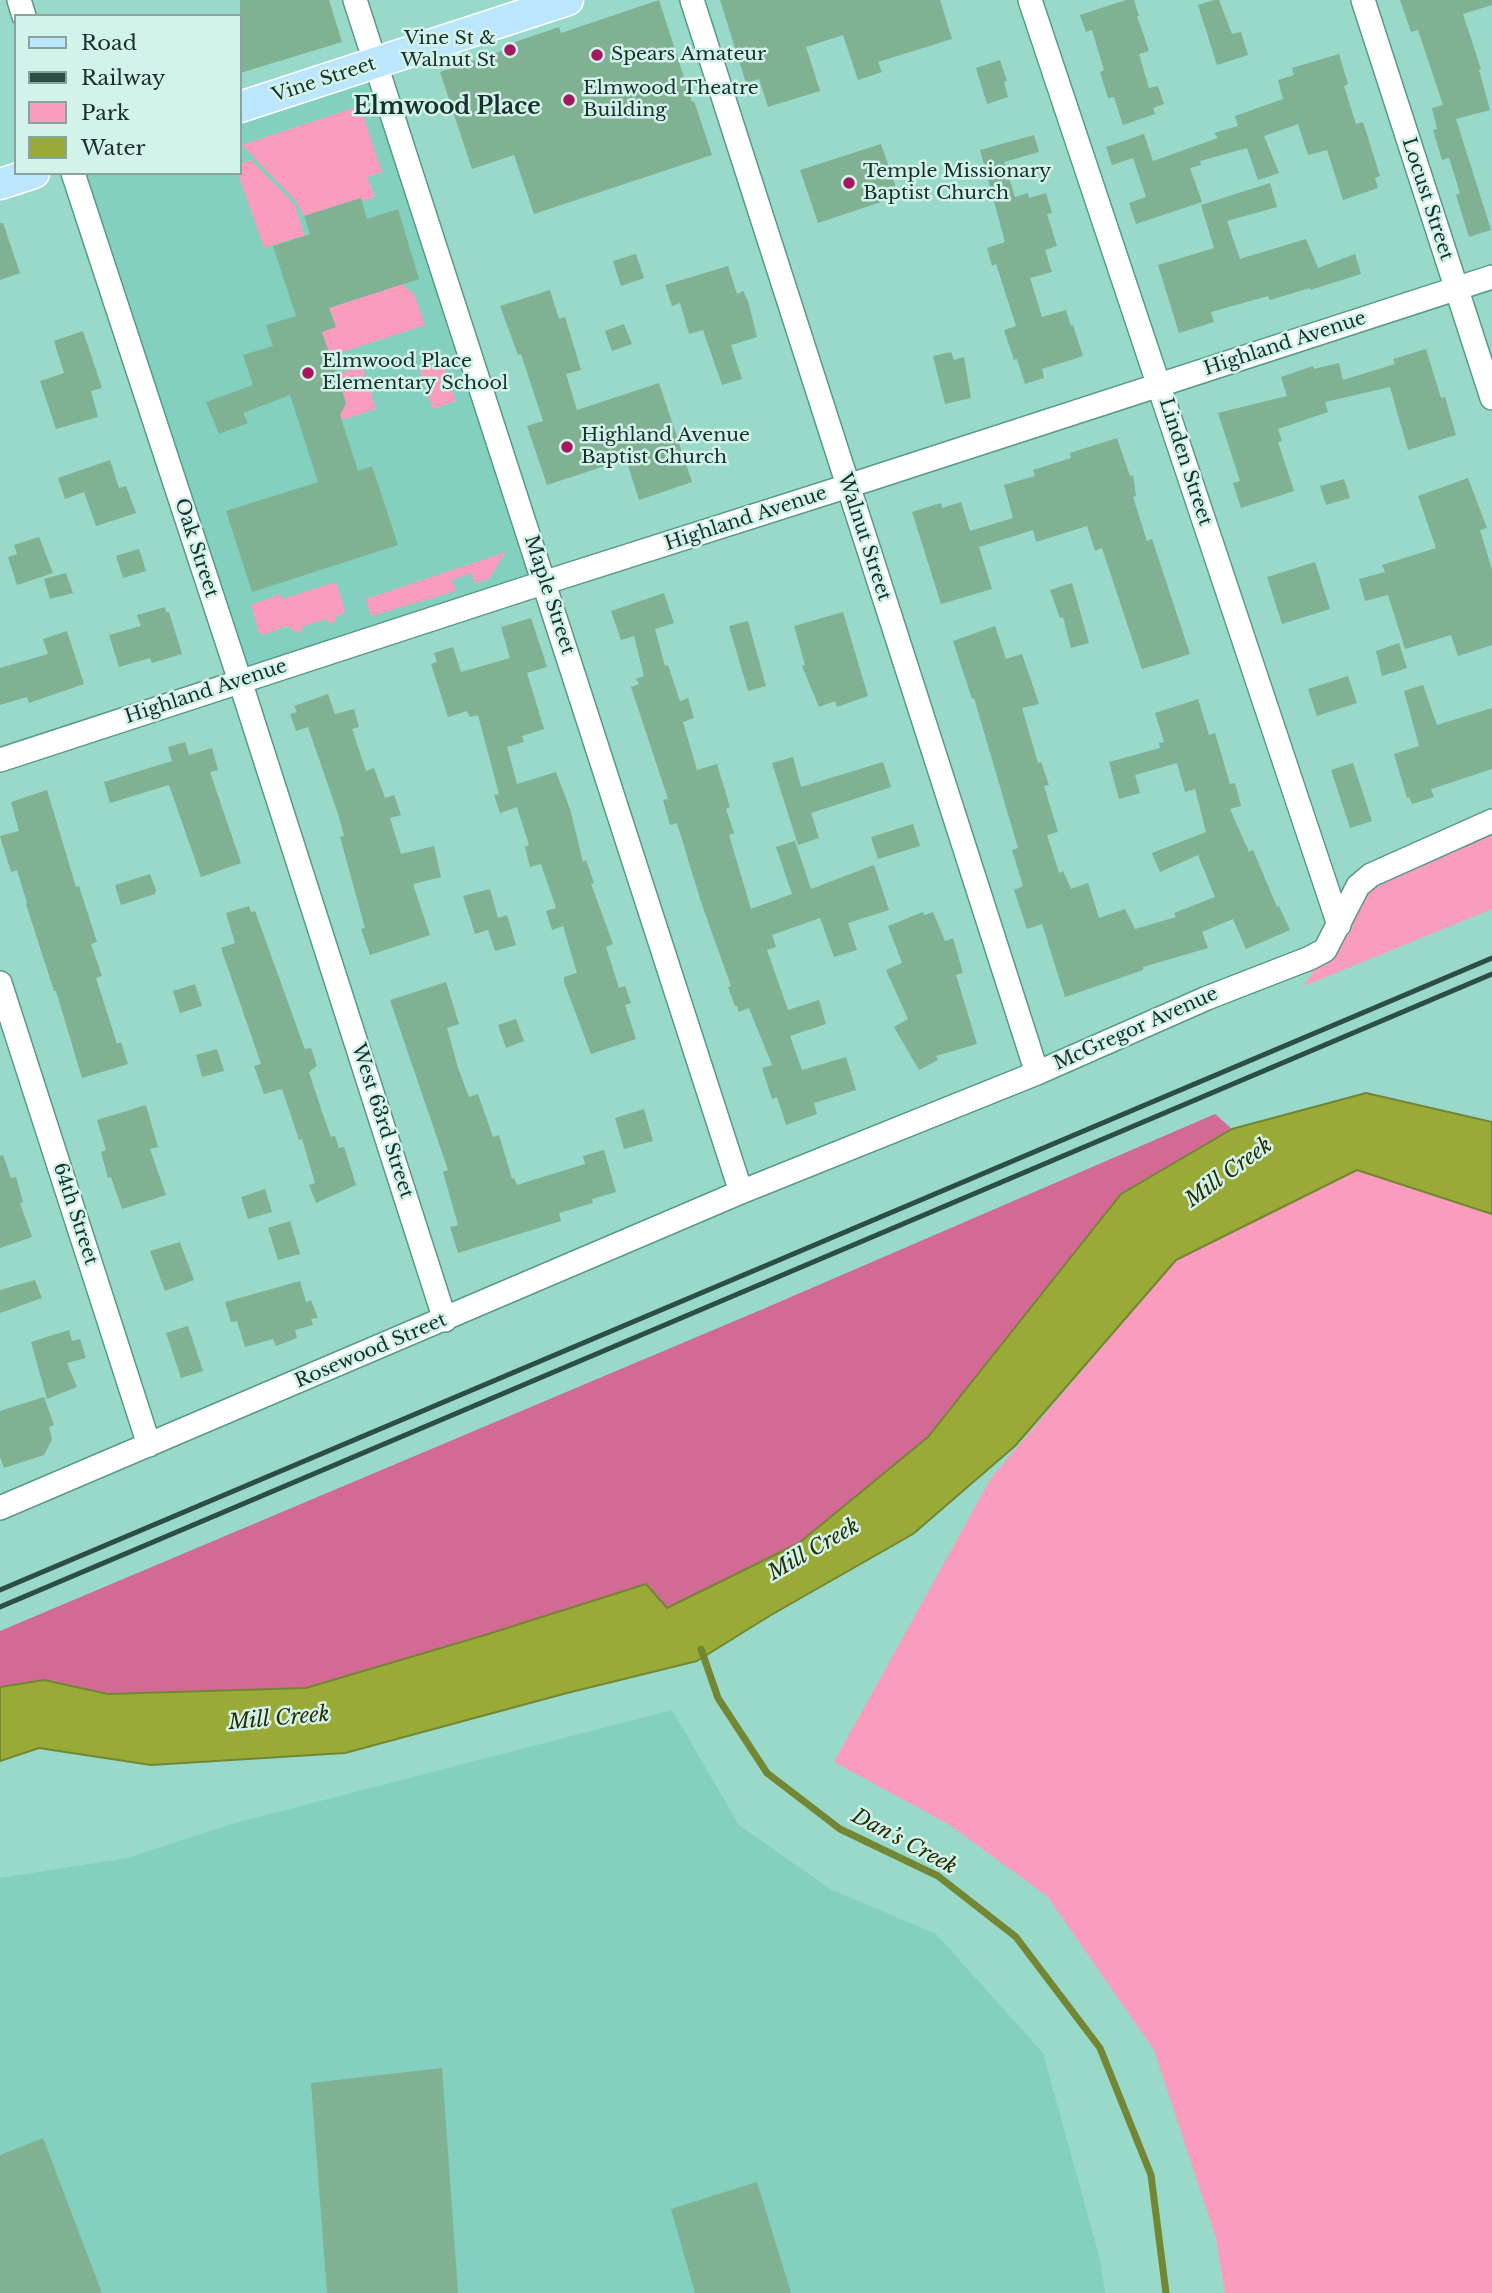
<!DOCTYPE html>
<html>
<head>
<meta charset="utf-8">
<style>
	body { margin:0 }
	#map { position:relative; width:1492px; height:2293px; overflow:hidden; background:#98d9c9; font-family:"Libre Baskerville",serif }
	canvas { display:block }
	.legend { position:absolute; left:14px; top:14px; width:228px; height:161px; box-sizing:border-box; background:#d3f3ea; border:2px solid #87a59e; margin:0; padding:9px 12px; list-style:none; font-size:21px; color:#16312b }
	.legend li { display:flex; align-items:center; gap:14px; height:35px }
	.legend b { width:35px; border:2px solid #87a59e }
</style>
</head>
<body>
<div id="map">
<canvas width="1492" height="2293"></canvas>
<ul class="legend">
<li><b style="height:9px;background:#bce5fe"></b>Road</li>
<li><b style="height:9px;background:#2c4e46"></b>Railway</li>
<li><b style="height:19px;background:#f99cbe"></b>Park</li>
<li><b style="height:19px;background:#9aaa37"></b>Water</li>
</ul>
</div>
<script>
const ctx = document.querySelector('canvas').getContext('2d');
ctx.lineJoin = 'round';
function paint(path, color) {
  ctx.fillStyle = color;
  ctx.fill(path, 'evenodd');
}
function poly(rows) {
  const path = new Path2D();
  for (const r of rows) {
    path.moveTo(r[0], r[1]);
    for (let i = 2; i < r.length; i += 2) path.lineTo(r[i], r[i + 1]);
  }
  return path;
}
function strokePath(path, color, width, dash) {
  ctx.strokeStyle = color;
  ctx.lineWidth = width;
  ctx.lineCap = dash ? 'butt' : 'round';
  ctx.setLineDash(dash || []);
  ctx.stroke(path);
}
function write(font, color, halo, rows, align = 'center') {
  ctx.font = font + ' "Libre Baskerville",serif';
  ctx.lineWidth = 5;
  ctx.setLineDash([]);
  ctx.textBaseline = 'middle';
  ctx.strokeStyle = halo;
  ctx.fillStyle = color;
  for (const [text, x, y, turn = 0] of rows) {
    ctx.save();
    ctx.translate(x, y);
    ctx.rotate((+turn || 0) * Math.PI / 180);
    ctx.textAlign = isNaN(turn) ? turn : align;
    if (halo) ctx.strokeText(text, 0, 0);
    ctx.fillText(text, 0, 0);
    ctx.restore();
  }
}
paint(poly([
	[375,63,545,583,240,681,73,173,240,173,240,107],
	[672,1710,739,1825,830,1889,936,1934,1043,2053,1100,2259,1105,2293,0,2293,0,1878,127,1858,235,1823]
]), '#84d0be');
paint(poly([
	[360,106,382,172,367,177,375,197,362,201,360,198,304,216,295,200,242,145],
	[251,160,294,204,306,239,299,237,264,248,238,173,240,164],
	[402,284,414,294,425,325,330,356,322,332,336,326,329,308],
	[443,361,456,401,433,409,419,369],
	[362,366,376,409,341,420,339,415,346,403,337,374],
	[506,552,489,579,475,583,471,573,452,580,456,591,371,616,366,599],
	[336,582,345,610,343,614,335,617,336,621,329,624,327,619,301,627,302,632,298,633,287,626,263,635,259,633,251,605,280,594,282,599],
	[1492,821,1492,909,1304,986,1335,935,1358,886],
	[1357,1170,1492,1214,1492,2293,1225,2293,1216,2238,1154,2050,1047,1896,948,1824,834,1762,991,1478,1176,1260]
]), '#f99cbe');
paint(poly([
	[1215,1114,1232,1129,1121,1194,928,1437,799,1543,667,1608,645,1584,485,1635,306,1688,108,1694,44,1680,0,1687,0,1631,763,1309]
]), '#d36a93');
const water = poly([
	[1366,1093,1492,1122,1492,1214,1357,1170,1176,1260,1015,1446,913,1534,771,1615,697,1661,567,1693,345,1753,151,1765,39,1748,0,1761,0,1687,44,1680,108,1694,306,1688,485,1635,646,1584,667,1608,799,1543,928,1437,1121,1194,1232,1129,1366,1093]
]);
paint(water, '#9aaa37');
strokePath(water, '#728633', 2);
strokePath(poly([
	[701,1649,718,1698,767,1773,840,1829,938,1876,1016,1937,1100,2048,1151,2175,1166,2293]
]), '#728633', 7);
paint(poly([
	[240,0,329,0,342,42,240,73],
	[659,0,692,102,694,101,712,155,534,214,514,155,472,169,440,72,516,46,515,42,559,27,561,33],
	[720,0,940,0,952,39,878,62,882,72,858,80,843,35,806,47,820,91,768,107,759,79,746,83],
	[1126,0,1134,0,1139,16,1137,16,1149,51,1139,54,1149,88,1158,86,1164,104,1153,108,1155,114,1123,125,1114,97,1108,98,1100,72,1104,70,1092,30,1086,32,1080,15],
	[1214,0,1219,0,1232,34,1241,32,1248,55,1217,65,1198,5],
	[1400,0,1492,0,1492,5,1463,14,1481,69,1479,70,1490,110,1456,119,1491,230,1469,237,1456,195,1460,193,1449,158,1442,160,1433,130,1437,129,1432,108,1443,105,1418,30,1411,32],
	[1339,54,1348,84,1344,86,1356,124,1363,122,1380,176,1375,178,1378,188,1343,200,1327,150,1308,155,1298,124,1264,136,1279,173,1258,180,1247,148,1200,161,1201,165,1190,168,1202,202,1136,224,1129,203,1146,197,1133,158,1112,165,1106,147,1144,134,1153,161,1218,138,1214,133,1238,126,1235,116,1283,99,1278,80,1294,75,1292,68],
	[1000,60,1007,81,1004,82,1008,97,987,104,976,68],
	[1034,135,1039,152,1004,162,1015,197,1028,193,1029,198,1046,193,1052,213,1047,214,1057,246,1045,250,1052,272,1030,278,1042,317,1066,310,1071,326,1073,325,1083,356,1042,369,1044,378,1025,384,1017,359,1014,360,1004,330,1016,326,996,264,992,266,987,248,1005,242,980,150],
	[881,144,899,196,818,223,800,170],
	[1270,183,1277,207,1227,221,1240,259,1306,239,1318,268,1355,254,1361,274,1310,290,1310,288,1270,300,1268,296,1211,312,1214,322,1179,333,1158,265,1214,248,1201,205],
	[361,198,367,219,398,209,419,279,329,308,336,327,322,332,346,403,340,415,358,471,372,466,398,545,252,592,226,511,318,482,290,395,243,413,248,423,219,434,206,402,253,385,243,355,273,346,266,325,296,316,273,246,310,234,304,216],
	[0,223,3,223,20,273,0,280],
	[636,254,644,278,621,286,613,261],
	[728,266,737,294,743,291,748,301,757,337,731,345,742,379,722,385,703,330,689,334,680,303,672,306,665,285],
	[550,290,559,319,565,317,581,370,566,374,577,410,659,383,692,482,639,500,626,459,547,485,527,426,543,421,521,354,518,355,500,306],
	[624,324,632,344,612,351,605,331],
	[83,331,102,388,91,391,98,417,56,429,40,381,64,373,54,341],
	[1426,349,1441,398,1445,397,1456,435,1408,450,1390,387,1325,402,1328,412,1278,429,1282,441,1278,442,1294,491,1241,508,1233,483,1240,481,1218,413,1287,396,1281,377,1313,366,1314,369,1339,363,1343,380,1395,364,1393,359],
	[951,352,954,360,964,357,971,398,945,404,933,356],
	[1117,438,1130,476,1133,475,1136,496,1133,497,1147,541,1152,539,1190,654,1142,669,1102,548,1095,551,1087,526,1036,542,1033,530,979,547,992,589,941,604,912,512,941,503,942,508,961,502,970,531,1013,518,1004,485,1035,476,1033,470,1071,458,1070,453],
	[110,460,119,488,126,486,136,513,96,526,84,492,65,499,58,478],
	[1468,478,1487,528,1480,530,1492,570,1492,645,1458,656,1451,635,1405,649,1388,595,1365,601,1359,579,1385,572,1382,565,1436,548,1418,496],
	[1344,479,1350,498,1326,505,1320,486],
	[39,537,53,573,17,585,8,557,17,554,14,545],
	[139,549,146,571,123,578,116,556],
	[1315,562,1330,609,1282,624,1267,577],
	[66,573,73,593,50,599,44,579],
	[1072,583,1089,643,1071,648,1063,617,1060,618,1050,590],
	[664,593,674,623,655,629,665,666,668,665,680,701,688,698,694,718,683,722,697,770,717,764,730,807,726,809,734,833,729,835,751,909,792,894,776,847,795,841,811,889,874,865,889,910,848,923,857,950,834,957,820,918,772,935,776,947,767,950,788,1010,819,1000,826,1024,790,1036,802,1070,846,1057,856,1090,814,1103,817,1114,786,1125,777,1097,772,1099,762,1068,772,1065,749,1008,739,1012,737,1006,735,1006,728,987,731,986,701,902,677,823,670,825,663,800,668,799,631,687,639,684,636,679,644,676,634,636,621,640,611,611],
	[165,607,166,612,169,612,182,654,152,663,150,658,119,667,109,635,141,626,137,615],
	[843,612,868,696,837,707,835,701,819,707,802,666,805,665,794,626],
	[531,618,547,667,527,673,544,729,522,736,524,742,507,747,517,784,556,772,570,809,583,862,586,860,594,883,591,884,613,944,606,947,619,988,625,986,631,1003,625,1005,636,1039,591,1054,564,982,564,977,577,973,563,926,552,930,546,911,556,908,541,864,530,867,525,847,529,845,517,807,500,813,494,795,499,794,478,715,470,717,467,711,448,717,431,664,437,662,434,653,453,647,461,672,510,658,501,627],
	[748,621,766,686,748,691,729,626],
	[995,626,1006,659,1022,654,1039,704,1022,708,1038,763,1041,762,1049,785,1044,786,1058,832,1047,835,1059,873,1063,871,1071,889,1088,883,1099,918,1125,909,1135,929,1176,917,1174,913,1215,897,1198,855,1160,872,1152,853,1206,832,1195,789,1185,792,1177,763,1135,775,1140,793,1119,799,1109,762,1160,748,1159,743,1164,742,1155,713,1198,699,1209,735,1215,733,1230,784,1235,783,1241,806,1230,809,1249,852,1253,850,1277,907,1279,906,1290,930,1246,949,1233,919,1202,932,1208,948,1143,967,1143,970,1065,997,1042,924,1027,929,1014,890,1023,886,1012,850,1018,848,974,698,972,699,953,641],
	[67,631,84,684,29,703,27,697,0,705,0,668,48,654,43,639],
	[1399,643,1407,668,1382,676,1376,651],
	[1348,676,1357,703,1317,716,1308,689],
	[1423,685,1437,725,1492,708,1492,769,1431,789,1434,797,1412,804,1409,797,1407,798,1394,754,1419,746,1404,691],
	[328,694,335,714,354,709,359,727,352,729,366,771,374,768,385,798,394,795,401,815,390,818,401,854,434,846,441,877,413,884,430,935,370,955,361,929,365,928,340,837,344,836,338,814,308,727,296,731,290,714,297,712,294,706],
	[185,742,189,755,212,748,218,770,210,772,241,863,201,877,169,785,110,803,104,782,172,761,168,747],
	[793,757,801,787,883,762,891,787,811,813,819,838,798,845,772,763],
	[1353,763,1372,821,1350,828,1331,770],
	[47,790,76,887,79,886,97,942,91,944,102,976,96,978,117,1044,121,1042,128,1064,82,1078,56,991,54,991,26,904,27,903,17,870,11,872,0,836,19,831,11,802],
	[913,824,920,846,878,859,871,837],
	[150,874,156,890,155,894,121,905,115,885],
	[490,889,498,918,507,915,516,945,495,951,488,930,475,934,463,896],
	[249,906,251,912,255,911,304,1047,305,1049,311,1048,317,1066,309,1072,322,1112,331,1137,335,1136,339,1148,344,1147,356,1185,316,1203,309,1185,315,1183,302,1139,299,1140,282,1089,264,1094,254,1066,261,1064,221,948,235,943,226,913],
	[923,912,924,915,933,912,945,941,953,938,963,973,956,975,977,1044,936,1056,938,1060,919,1070,894,1027,908,1019,886,970,902,963,888,926],
	[446,982,459,1024,447,1028,458,1068,469,1097,478,1094,493,1137,499,1135,512,1179,514,1178,517,1185,585,1164,583,1156,604,1150,616,1192,592,1199,593,1203,559,1213,561,1221,458,1253,450,1227,458,1225,443,1172,448,1170,390,1000],
	[195,984,202,1006,180,1013,173,991],
	[516,1019,524,1041,506,1048,498,1025],
	[217,1049,224,1071,202,1077,196,1055],
	[146,1105,158,1147,150,1149,166,1195,122,1209,111,1177,108,1178,101,1152,106,1150,97,1120],
	[644,1109,653,1141,624,1149,615,1118],
	[3,1155,11,1178,16,1177,23,1202,20,1203,32,1237,0,1248,0,1156],
	[265,1189,272,1212,248,1219,241,1197],
	[290,1221,300,1254,278,1260,268,1228],
	[180,1242,194,1280,165,1291,150,1251],
	[35,1280,42,1298,0,1313,0,1290],
	[300,1281,306,1302,311,1300,318,1318,311,1319,313,1325,295,1330,297,1338,276,1346,273,1339,245,1347,237,1321,231,1322,225,1302],
	[188,1326,203,1371,181,1378,166,1333],
	[69,1330,72,1341,80,1339,86,1358,67,1363,77,1387,47,1399,31,1342],
	[44,1397,54,1425,49,1427,52,1439,44,1455,4,1468,0,1457,0,1411],
	[442,2068,458,2293,327,2293,311,2083],
	[43,2138,102,2293,0,2293,0,2155],
	[757,2182,791,2293,695,2293,671,2209]
]), '#7fb192');
const minor = poly([
	[19,0,24,16],
	[355,0,741,1192],
	[692,0,1037,1073],
	[1030,0,1339,925],
	[1363,0,1492,398],
	[73,173,240,681,445,1320],
	[0,760,524,589,848,486,1492,277],
	[0,983,149,1445],
	[0,1508,741,1192,1037,1073,1207,998,1310,958,1325,950,1358,886,1371,875,1492,821]
]);
const major = poly([
	[240,107,568,0],
	[0,184,34,173]
]);
strokePath(minor, '#59998a', 26);
strokePath(major, '#fff', 33);
strokePath(minor, '#fff', 23);
strokePath(major, '#bce5fe', 30);
strokePath(poly([
	[0,1590,1492,958],
	[0,1607,1492,974]
]), '#2c4e46', 5);
for (const [x, y, r, color] of [
	[510,50,7,"#a4185f"],
	[597,55,7,"#a4185f"],
	[569,100,7,"#a4185f"],
	[849,183,7,"#a4185f"],
	[308,373,7,"#a4185f"],
	[567,447,7,"#a4185f"]
]) {
  const dot = new Path2D();
  dot.arc(x, y, r, 0, 2 * Math.PI);
  ctx.fillStyle = color;
  ctx.fill(dot);
  strokePath(dot, '#d3f3ea', 2.5);
}
write('19px', '#16312b', '#d3f3ea', [
	["Vine St &",496,39,"right"],
	["Walnut St",496,61,"right"],
	["Spears Amateur",611,55],
	["Elmwood Theatre",583,89],
	["Building",583,111],
	["Temple Missionary",863,172],
	["Baptist Church",863,194],
	["Elmwood Place",322,362],
	["Elementary School",322,384],
	["Highland Avenue",581,436],
	["Baptist Church",581,458]
], 'left');
write('19px', '#16312b', '#d3f3ea', [
	["Vine Street",324,80,-18],
	["Locust Street",1427,199,72],
	["Highland Avenue",1285,344,-18],
	["Linden Street",1185,462,72],
	["Highland Avenue",746,519,-18],
	["Walnut Street",864,537,72],
	["Oak Street",196,548,72],
	["Maple Street",549,595,72],
	["Highland Avenue",206,692,-18],
	["McGregor Avenue",1136,1029,-24],
	["West 63rd Street",382,1121,72],
	["64th Street",75,1214,72],
	["Rosewood Street",371,1351,-23]
]);
write('italic 21px', '#282e00', '#d3f3ea', [
	["Mill Creek",1229,1173,-36],
	["Mill Creek",814,1550,-30],
	["Mill Creek",279,1719,-5],
	["Dan’s Creek",904,1842,28]
]);
write('bold 23px', '#16312b', '#d3f3ea', [
	["Elmwood Place",447,108]
]);
</script>
</body>
</html>
